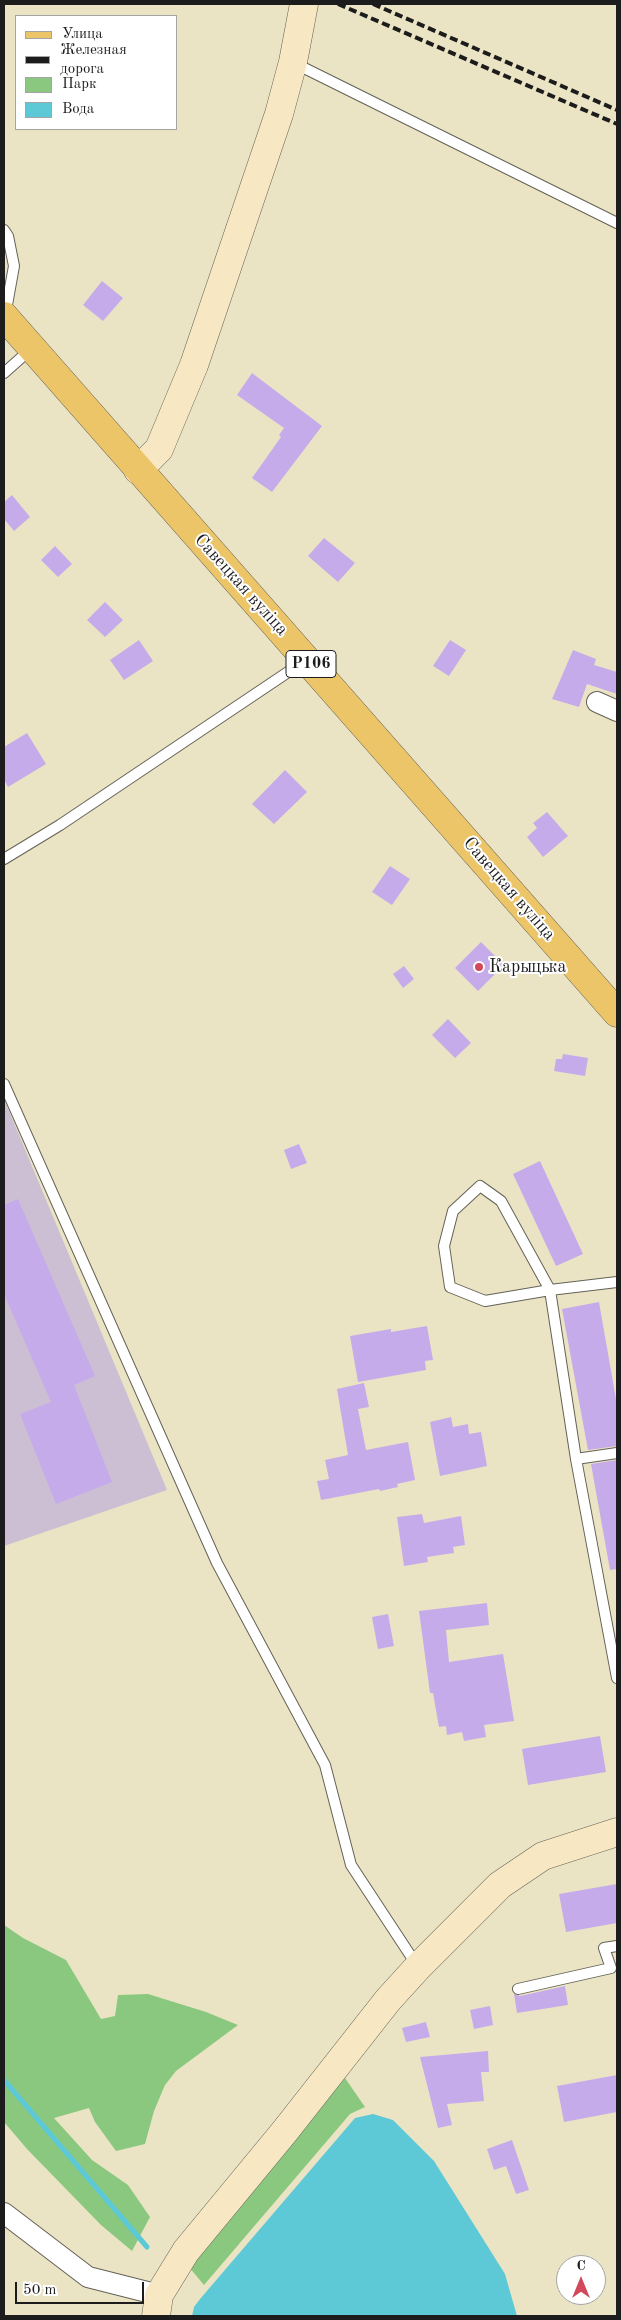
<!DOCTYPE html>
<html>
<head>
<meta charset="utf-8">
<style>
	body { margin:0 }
	#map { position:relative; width:621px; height:2320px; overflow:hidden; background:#ebe4c4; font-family:"Old Standard TT",serif }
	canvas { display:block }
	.frame { position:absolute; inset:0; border:5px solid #1c1c1c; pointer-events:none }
	.legend { position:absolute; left:15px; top:15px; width:162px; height:115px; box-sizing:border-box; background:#fff; border:1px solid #a4a4a4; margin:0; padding:6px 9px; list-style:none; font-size:15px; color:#1c1c1c }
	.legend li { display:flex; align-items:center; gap:10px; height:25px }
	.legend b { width:25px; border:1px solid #a4a4a4 }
	.north { position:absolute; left:556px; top:2255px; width:50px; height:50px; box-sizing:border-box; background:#fff; border:1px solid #a4a4a4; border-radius:50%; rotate:0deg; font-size:14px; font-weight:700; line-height:20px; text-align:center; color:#1c1c1c }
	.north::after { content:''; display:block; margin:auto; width:18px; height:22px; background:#d1495b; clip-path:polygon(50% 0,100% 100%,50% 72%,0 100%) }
	.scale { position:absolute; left:15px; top:2282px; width:129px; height:22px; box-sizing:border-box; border:2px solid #1c1c1c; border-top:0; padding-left:6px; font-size:15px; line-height:18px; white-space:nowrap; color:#1c1c1c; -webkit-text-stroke:4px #fff; paint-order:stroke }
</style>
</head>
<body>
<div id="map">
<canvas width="621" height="2320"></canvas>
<div class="frame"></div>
<ul class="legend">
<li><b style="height:6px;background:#ecc569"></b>Улица</li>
<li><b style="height:6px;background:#1c1c1c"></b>Железная дорога</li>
<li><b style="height:14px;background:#8ac87f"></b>Парк</li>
<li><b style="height:14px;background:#5dc8d6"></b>Вода</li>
</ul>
<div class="north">С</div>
<div class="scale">50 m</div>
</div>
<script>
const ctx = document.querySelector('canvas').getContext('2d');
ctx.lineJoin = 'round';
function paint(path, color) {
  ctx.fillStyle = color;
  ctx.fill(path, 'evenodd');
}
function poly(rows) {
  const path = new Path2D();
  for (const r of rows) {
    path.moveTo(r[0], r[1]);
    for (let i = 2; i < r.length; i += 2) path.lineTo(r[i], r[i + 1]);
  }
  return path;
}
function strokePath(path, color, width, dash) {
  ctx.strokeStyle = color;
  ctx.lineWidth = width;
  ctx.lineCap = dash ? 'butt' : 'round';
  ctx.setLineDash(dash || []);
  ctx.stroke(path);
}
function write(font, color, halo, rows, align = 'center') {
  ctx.font = font + ' "Old Standard TT",serif';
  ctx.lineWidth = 4;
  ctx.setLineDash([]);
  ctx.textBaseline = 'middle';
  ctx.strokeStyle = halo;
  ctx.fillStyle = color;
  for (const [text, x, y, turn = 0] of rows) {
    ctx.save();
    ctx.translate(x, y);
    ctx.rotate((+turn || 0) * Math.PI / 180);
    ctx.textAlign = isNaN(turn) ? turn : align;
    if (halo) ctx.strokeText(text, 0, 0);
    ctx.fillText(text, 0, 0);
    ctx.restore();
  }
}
paint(poly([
	[4,1099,167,1490,4,1546]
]), '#ccbfd4');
paint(poly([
	[4,1925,23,1938,66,1960,101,2019,115,2016,118,1995,148,1994,206,2012,238,2025,176,2071,165,2085,154,2111,145,2144,116,2151,95,2122,89,2108,54,2118,92,2160,128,2185,150,2217,132,2251,101,2225,27,2149,4,2122],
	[345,2078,365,2107,350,2114,204,2285,189,2267]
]), '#8ac87f');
paint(poly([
	[373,2114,393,2120,434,2161,505,2274,517,2316,192,2316,194,2307,200,2299,355,2118]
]), '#5dc8d6');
strokePath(poly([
	[4,2080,147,2247]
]), '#5dc8d6', 5);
paint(poly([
	[102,281,123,298,103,321,83,305],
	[252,373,322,426,272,492,252,478,281,437,279,435,284,428,237,395],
	[12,495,30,517,14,531,4,519,4,502],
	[324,538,355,563,338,582,308,556],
	[55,546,72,564,58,577,41,560],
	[105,602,123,620,105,637,87,620],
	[139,640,153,661,124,680,110,660],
	[450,640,466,650,449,676,433,666],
	[573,650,596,659,594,665,617,672,617,694,587,684,579,707,552,699],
	[27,733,46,764,8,787,4,779,4,747],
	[285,770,307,792,274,824,252,804],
	[547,812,568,836,543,857,527,837,537,828,533,823],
	[390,866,410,879,392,905,372,892],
	[481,942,504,965,478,991,455,968],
	[404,966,414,979,403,988,393,974],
	[448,1019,471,1043,455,1058,432,1035],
	[563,1054,588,1058,585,1076,554,1071,556,1059,562,1059],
	[299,1144,307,1163,291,1169,284,1150],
	[540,1161,583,1254,556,1266,513,1174],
	[18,1199,95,1376,74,1385,112,1482,56,1504,20,1414,51,1402,4,1294,4,1205],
	[599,1302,617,1405,617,1446,588,1450,562,1309],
	[427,1326,433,1360,425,1361,426,1370,358,1382,350,1336,391,1329,391,1332],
	[364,1383,369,1407,358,1409,366,1450,408,1442,415,1480,397,1484,398,1487,380,1491,379,1489,321,1500,317,1481,329,1479,325,1460,348,1455,337,1389],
	[451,1417,453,1427,468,1424,469,1434,481,1432,487,1466,440,1476,430,1422],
	[617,1460,617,1569,610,1570,591,1464],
	[422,1514,424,1523,461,1516,465,1545,453,1547,454,1553,427,1557,428,1562,404,1566,397,1517],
	[487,1603,489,1625,446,1630,449,1662,503,1654,514,1721,484,1725,486,1737,464,1741,462,1732,447,1735,446,1726,439,1727,433,1693,430,1693,419,1611],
	[388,1614,394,1646,378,1649,372,1617],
	[600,1736,606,1772,528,1785,522,1749],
	[617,1884,617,1923,566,1932,559,1894],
	[565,1986,568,2005,517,2013,514,1994,520,1996],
	[490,2006,493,2025,474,2029,470,2010],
	[426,2022,430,2037,406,2042,402,2028],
	[488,2051,489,2072,481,2072,484,2101,447,2104,452,2125,438,2128,420,2057],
	[617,2075,617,2112,564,2122,557,2086],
	[512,2140,529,2190,516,2194,506,2166,494,2170,487,2149]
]), '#c6abeb');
const lane = poly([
	[294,63,617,223],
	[4,230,8,236,14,266,5,316],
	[4,373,31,349],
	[4,859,60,825,306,660],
	[4,1084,217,1563,325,1765,351,1865,418,1967],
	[617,1282,550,1290,501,1201,480,1186,453,1211,444,1246,450,1287,485,1301,550,1290,576,1459,617,1678],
	[576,1459,617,1453],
	[518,1989,611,1968,604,1948,617,1946]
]);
const street = poly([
	[597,702,617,711],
	[4,2213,88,2277,159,2295]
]);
const secondary = poly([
	[138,470,159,449,194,365,279,114,293,62,304,4],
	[156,2316,159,2295,186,2251,285,2131,388,2000,418,1967,500,1885,543,1856,617,1832]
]);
const primary = poly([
	[4,316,617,1013]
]);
strokePath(lane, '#646257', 12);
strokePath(street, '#646257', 22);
strokePath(secondary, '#646257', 29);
strokePath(primary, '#646257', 29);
strokePath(lane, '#fff', 10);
strokePath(street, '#fff', 20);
strokePath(secondary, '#f7e8c3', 28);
strokePath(primary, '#ecc569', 28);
strokePath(poly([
	[338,4,617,124],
	[373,4,617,110]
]), '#1c1c1c', 4, [8, 4]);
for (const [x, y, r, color] of [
	[479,967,5,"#d1495b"]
]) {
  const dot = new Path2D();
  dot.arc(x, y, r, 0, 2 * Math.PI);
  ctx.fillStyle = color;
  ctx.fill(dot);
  strokePath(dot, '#fff', 2);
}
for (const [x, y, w] of [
	[311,664,50]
]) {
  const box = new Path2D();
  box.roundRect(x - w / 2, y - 13.5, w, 27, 4);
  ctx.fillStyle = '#fff';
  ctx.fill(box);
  strokePath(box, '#1c1c1c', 1);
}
write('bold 16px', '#1c1c1c', null, [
	["Р106",311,664]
]);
write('18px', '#1c1c1c', '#fff', [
	["Савецкая вуліца",241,585,48],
	["Савецкая вуліца",509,889,49]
]);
write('18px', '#1c1c1c', '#fff', [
	["Карыцька",489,967]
], 'left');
</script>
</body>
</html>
